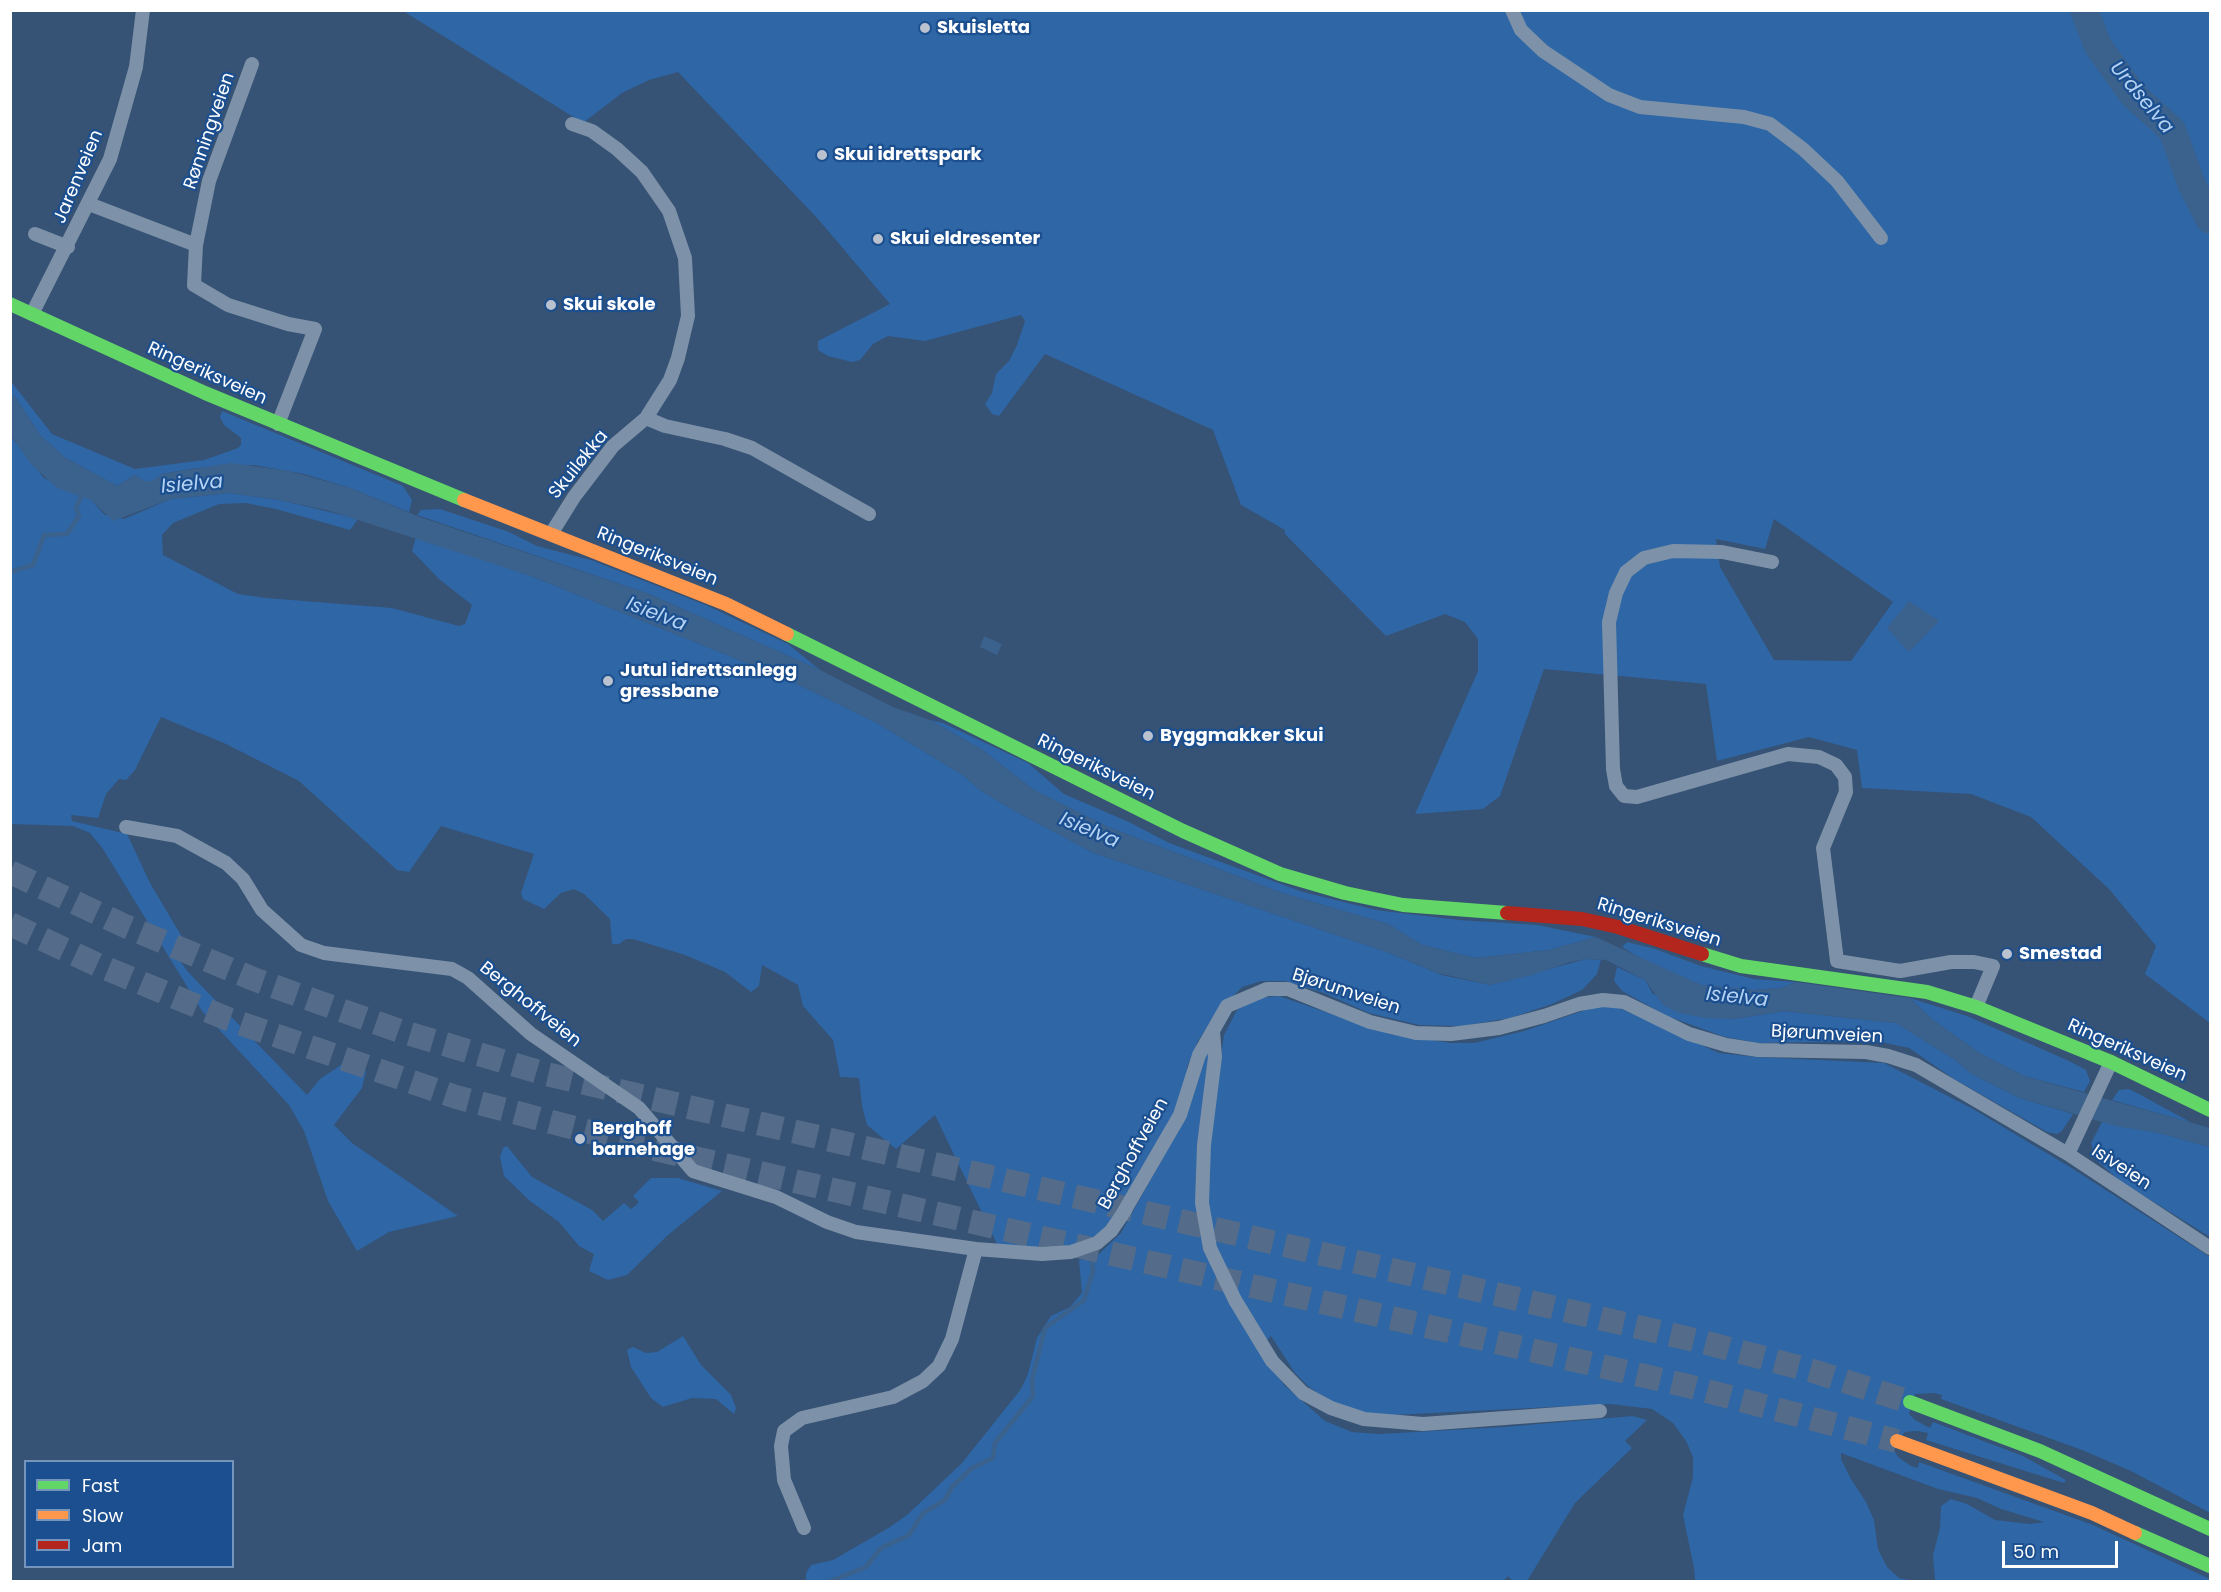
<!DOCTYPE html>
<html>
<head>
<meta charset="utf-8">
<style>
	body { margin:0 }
	#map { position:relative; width:2221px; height:1592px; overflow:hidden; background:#365274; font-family:Poppins,sans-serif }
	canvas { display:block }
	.frame { position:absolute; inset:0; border:12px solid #fff; pointer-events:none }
	.legend { position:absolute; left:24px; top:1460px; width:210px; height:108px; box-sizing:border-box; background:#1b4f8f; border:2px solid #7695bc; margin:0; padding:8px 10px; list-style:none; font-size:18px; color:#fff }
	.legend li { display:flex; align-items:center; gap:12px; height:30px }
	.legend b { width:30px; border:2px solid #7695bc }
	.scale { position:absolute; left:2002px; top:1541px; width:116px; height:27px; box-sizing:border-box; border:3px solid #fff; border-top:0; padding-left:8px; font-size:18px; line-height:21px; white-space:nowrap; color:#fff; -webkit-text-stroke:4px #1b4f8f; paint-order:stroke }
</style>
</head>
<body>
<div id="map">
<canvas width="2221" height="1592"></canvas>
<div class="frame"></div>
<ul class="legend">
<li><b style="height:8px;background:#63d668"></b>Fast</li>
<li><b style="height:8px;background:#ff974d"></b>Slow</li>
<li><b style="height:8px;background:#b3261e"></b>Jam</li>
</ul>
<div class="scale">50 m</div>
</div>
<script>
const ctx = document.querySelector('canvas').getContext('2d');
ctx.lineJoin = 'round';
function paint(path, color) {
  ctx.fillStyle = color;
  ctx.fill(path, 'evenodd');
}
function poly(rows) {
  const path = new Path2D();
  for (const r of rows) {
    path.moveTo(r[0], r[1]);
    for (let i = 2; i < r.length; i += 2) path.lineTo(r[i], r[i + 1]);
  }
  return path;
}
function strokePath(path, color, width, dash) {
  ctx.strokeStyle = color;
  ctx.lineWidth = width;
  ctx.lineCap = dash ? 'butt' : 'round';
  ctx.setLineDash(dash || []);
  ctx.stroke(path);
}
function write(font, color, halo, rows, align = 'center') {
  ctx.font = font + ' Poppins,sans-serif';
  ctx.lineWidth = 4.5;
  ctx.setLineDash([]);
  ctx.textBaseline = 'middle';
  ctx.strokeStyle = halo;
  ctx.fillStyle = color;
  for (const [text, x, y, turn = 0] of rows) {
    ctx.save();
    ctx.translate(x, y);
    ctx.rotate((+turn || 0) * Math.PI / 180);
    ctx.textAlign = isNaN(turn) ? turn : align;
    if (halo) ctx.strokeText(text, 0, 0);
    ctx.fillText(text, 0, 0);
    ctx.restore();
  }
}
paint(poly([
	[403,11,2210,11,2210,1023,2145,974,2156,946,2109,889,2031,817,1971,794,1862,788,1857,750,1809,737,1717,761,1706,684,1544,669,1500,796,1483,809,1415,814,1478,671,1478,639,1465,622,1445,614,1386,636,1285,534,1285,530,1241,505,1213,430,1045,354,999,416,992,414,985,404,992,393,996,374,1009,361,1017,345,1025,321,1021,315,925,341,888,336,873,344,860,360,852,362,828,356,818,350,818,341,890,304,818,219,678,72,649,80,622,93,583,123],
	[1774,519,1893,602,1851,661,1774,660,1720,567,1716,539,1765,549],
	[10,380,52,434,135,469,204,460,238,448,241,445,241,438,224,425,220,417,222,411,403,486,412,500,409,512,350,488,304,474,254,465,197,468,162,474,152,482,144,481,135,475,117,486,64,457,40,435,16,398,11,394],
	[10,435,44,478,91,500,105,515,124,519,171,499,229,493,280,500,358,519,350,530,276,509,245,503,219,504,173,523,162,535,163,555,238,594,266,598,392,608,459,626,465,624,472,605,439,579,412,551,416,537,531,576,789,680,877,723,963,775,980,790,1013,810,1094,853,1387,952,1442,975,1490,985,1586,959,1601,960,1597,974,1582,990,1552,1004,1510,1018,1462,1026,1419,1025,1369,1013,1324,993,1285,981,1261,981,1242,987,1216,1014,1198,1041,1187,1067,1186,1084,1172,1117,1110,1226,1082,1244,1027,1249,997,1244,935,1115,896,1149,867,1125,862,1106,859,1078,840,1077,833,1040,803,1006,798,985,762,965,759,986,751,992,725,972,685,955,633,939,626,939,619,944,612,944,610,919,584,894,574,889,561,893,544,909,523,899,521,893,534,854,441,826,409,872,397,870,299,781,226,744,161,717,135,770,126,780,119,779,106,794,98,818,71,815,72,821,127,834,150,883,185,942,173,951,188,972,307,1095,320,1079,350,1059,366,1071,362,1088,334,1125,352,1143,458,1216,389,1232,357,1251,328,1201,304,1131,289,1105,202,1011,103,849,90,833,73,826,11,824],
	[440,509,509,532,537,546,591,560,708,606,788,644,820,670,649,594,417,515,421,510],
	[930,720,943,723,1028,763,1064,794,1129,822,1169,843,1303,892,1376,910,1459,920,1537,925,1596,937,1549,950,1476,958,1422,945,1388,924,1282,893,1108,827,1034,790,981,749],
	[1627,942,1655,949,1701,966,1754,979,1796,982,1781,988,1753,990,1701,985,1642,959,1622,947],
	[1617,967,1645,980,1653,994,1734,1019,1784,1011,1896,1023,1954,1059,1972,1074,2020,1098,2073,1114,2062,1131,2057,1134,2047,1132,1954,1079,1909,1048,1876,1041,1759,1043,1725,1037,1667,1016,1622,991,1614,981],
	[1279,996,1390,1034,1451,1043,1474,1043,1524,1031,1597,1006,1615,1006,1719,1053,1756,1057,1884,1063,1973,1109,2070,1167,2210,1257,2210,1513,2131,1471,2082,1450,1941,1399,1942,1395,1934,1393,1915,1394,1909,1414,1915,1420,1930,1428,1933,1422,2023,1456,2066,1480,2064,1483,1926,1440,1928,1433,1917,1431,1905,1432,1892,1447,1898,1457,1911,1466,1918,1468,1919,1462,2093,1525,2210,1579,2210,1581,1935,1581,1933,1555,1940,1528,1941,1506,1951,1499,1967,1504,1995,1520,2030,1524,2044,1522,2001,1509,1977,1498,1938,1489,1841,1453,1841,1459,1851,1479,1866,1502,1874,1520,1878,1549,1887,1567,1899,1578,1913,1581,1695,1581,1694,1568,1683,1515,1693,1477,1693,1457,1686,1441,1673,1423,1652,1409,1610,1404,1374,1416,1333,1403,1309,1387,1295,1373,1271,1336,1260,1347,1284,1385,1325,1421,1352,1432,1380,1434,1504,1427,1633,1416,1647,1420,1625,1441,1632,1448,1575,1503,1527,1581,1513,1581,1508,1576,1503,1582,806,1582,806,1573,811,1565,833,1560,890,1527,907,1515,962,1463,1021,1389,1028,1374,1037,1338,1051,1316,1070,1307,1082,1293,1079,1260,1099,1254,1121,1233,1177,1132,1206,1053,1219,1068,1224,1035,1237,1010,1259,998],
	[1910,998,1967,1016,2069,1061,2086,1070,2090,1081,2084,1092,2024,1076,1981,1054,1933,1020],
	[2129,1089,2139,1094,2192,1123,2112,1100,2119,1090],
	[2102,1122,2159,1133,2210,1147,2210,1237,2120,1181,2095,1159,2091,1143],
	[507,1146,532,1177,592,1210,603,1221,624,1203,631,1209,635,1206,639,1202,633,1196,651,1178,678,1178,722,1191,668,1235,627,1275,608,1280,589,1271,594,1254,579,1246,559,1222,530,1201,504,1176,500,1157,503,1148],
	[683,1336,701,1365,731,1395,736,1408,734,1414,716,1399,692,1398,663,1407,651,1398,631,1367,627,1350,633,1347,646,1353,657,1352]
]), '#2f66a5');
paint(poly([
	[10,394,16,398,40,435,64,457,117,486,135,475,144,481,152,481,162,474,231,463,289,471,350,488,420,517,649,594,820,670,893,707,930,720,981,749,1034,790,1108,827,1282,893,1388,924,1422,945,1476,958,1549,950,1596,937,1701,985,1753,990,1781,988,1796,982,1910,998,1933,1020,1981,1054,2024,1076,2210,1128,2210,1147,2159,1133,2115,1126,2020,1098,1972,1074,1954,1059,1896,1023,1784,1011,1734,1019,1706,1018,1679,1013,1663,1005,1645,980,1606,960,1586,959,1570,962,1532,975,1490,985,1438,973,1387,952,1094,853,1013,810,980,790,963,775,877,723,789,680,531,576,330,511,280,500,229,493,171,499,113,521,91,500,57,488,31,464,11,435],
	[1909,601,1939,621,1909,652,1887,628],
	[984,636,1002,644,997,655,980,647]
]), '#3b618d');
strokePath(poly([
	[10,572,33,565,44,535,67,534,79,516,76,508,83,492],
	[828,1582,866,1567,881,1548,909,1535,923,1513,945,1500,952,1487,972,1468,993,1458,995,1443,1033,1396,1032,1380,1045,1328,1084,1300,1093,1271,1091,1255]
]), '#3b618d', 4.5);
strokePath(poly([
	[2084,10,2098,46,2133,95,2172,130,2192,185,2210,220]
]), '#3b618d', 28);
strokePath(poly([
	[10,872,125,926,256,980,400,1031,546,1074,1703,1342,1813,1371,1910,1402],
	[10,924,98,965,228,1019,456,1097,655,1149,1688,1386,1897,1441]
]), '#546c89', 24, [24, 12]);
strokePath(poly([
	[1512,10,1521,30,1543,51,1609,95,1640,107,1744,117,1770,124,1803,149,1837,181,1881,238],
	[252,64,209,181,196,245,194,285,228,305,288,324,315,329,278,424],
	[89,204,196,245],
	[35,234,68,247],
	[32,314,110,159,136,67,143,10],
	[646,418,665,426,725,439,752,448,869,514],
	[551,534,574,497,613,446,646,418,670,380,678,358,688,316,685,258,669,211,642,172,617,149,592,131,572,124],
	[1772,562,1722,552,1673,551,1644,558,1626,572,1616,593,1609,622,1613,769,1616,786,1624,796,1637,797,1788,754,1819,757,1836,765,1845,777,1846,792,1823,848,1837,961,1900,971,1951,962,1974,962,1993,966,1976,1007],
	[126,827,177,836,226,863,243,879,262,910,301,945,324,953,452,969,468,978,531,1034,639,1108,693,1171,776,1197,827,1222,856,1232,976,1249,1042,1254,1071,1252,1097,1243,1111,1231,1122,1215,1180,1115,1199,1055,1227,1006,1267,989,1288,989,1370,1022,1416,1033,1451,1034,1499,1028,1544,1016,1579,1004,1603,1000,1624,1002,1689,1034,1726,1045,1758,1050,1866,1052,1888,1056,1916,1065,2068,1154,2210,1248],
	[1213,1031,1215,1057,1204,1145,1202,1203,1210,1248,1235,1300,1272,1361,1303,1393,1331,1408,1364,1419,1423,1424,1600,1411],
	[2068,1154,2111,1062],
	[804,1528,784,1480,781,1446,784,1431,802,1418,893,1397,923,1381,939,1366,952,1339,976,1249]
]), '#7d92a8', 14);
strokePath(poly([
	[10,304,205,393,464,500],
	[787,634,1183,831,1280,874,1345,893,1403,905,1507,913],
	[1702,954,1741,966,1927,992,1976,1007,2111,1062,2210,1110],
	[1910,1402,2040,1451,2210,1529],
	[2135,1533,2210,1566]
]), '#63d668', 14);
strokePath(poly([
	[464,500,726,604,787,634],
	[1897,1441,2092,1513,2135,1533]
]), '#ff974d', 14);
strokePath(poly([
	[1507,913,1582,919,1618,927,1702,954]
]), '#b3261e', 14);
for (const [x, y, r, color] of [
	[925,28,6,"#b9c2ce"],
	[822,155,6,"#b9c2ce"],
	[878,239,6,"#b9c2ce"],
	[551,305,6,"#b9c2ce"],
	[608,681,6,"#b9c2ce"],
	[1148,736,6,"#b9c2ce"],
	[2007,954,6,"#b9c2ce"],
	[580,1139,6,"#b9c2ce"]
]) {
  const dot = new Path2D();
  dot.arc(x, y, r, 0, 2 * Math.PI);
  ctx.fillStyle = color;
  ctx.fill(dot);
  strokePath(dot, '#1b4f8f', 2);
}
write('bold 18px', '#fff', '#1b4f8f', [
	["Skuisletta",937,28],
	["Skui idrettspark",834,155],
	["Skui eldresenter",890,239],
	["Skui skole",563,305],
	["Jutul idrettsanlegg",620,671],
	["gressbane",620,692],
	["Byggmakker Skui",1160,736],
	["Smestad",2019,954],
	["Berghoff",592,1129],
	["barnehage",592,1150]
], 'left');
write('18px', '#fff', '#1b4f8f', [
	["Rønningveien",210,131,-71],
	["Jarenveien",79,177,-67],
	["Ringeriksveien",207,374,24],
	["Skuiløkka",579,465,-51],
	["Ringeriksveien",657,557,22],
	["Ringeriksveien",1096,768,26],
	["Ringeriksveien",1659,923,17],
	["Bjørumveien",1346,992,18],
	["Berghoffveien",530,1005,39],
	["Bjørumveien",1827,1035,3],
	["Ringeriksveien",2127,1051,24],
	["Berghoffveien",1134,1154,-61],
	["Isiveien",2121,1168,33]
]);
write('italic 20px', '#b5d3f5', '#1b4f8f', [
	["Urdselva",2141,98,50],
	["Isielva",192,485,-5],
	["Isielva",656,615,21],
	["Isielva",1089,831,23],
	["Isielva",1737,998,6]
]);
</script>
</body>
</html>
